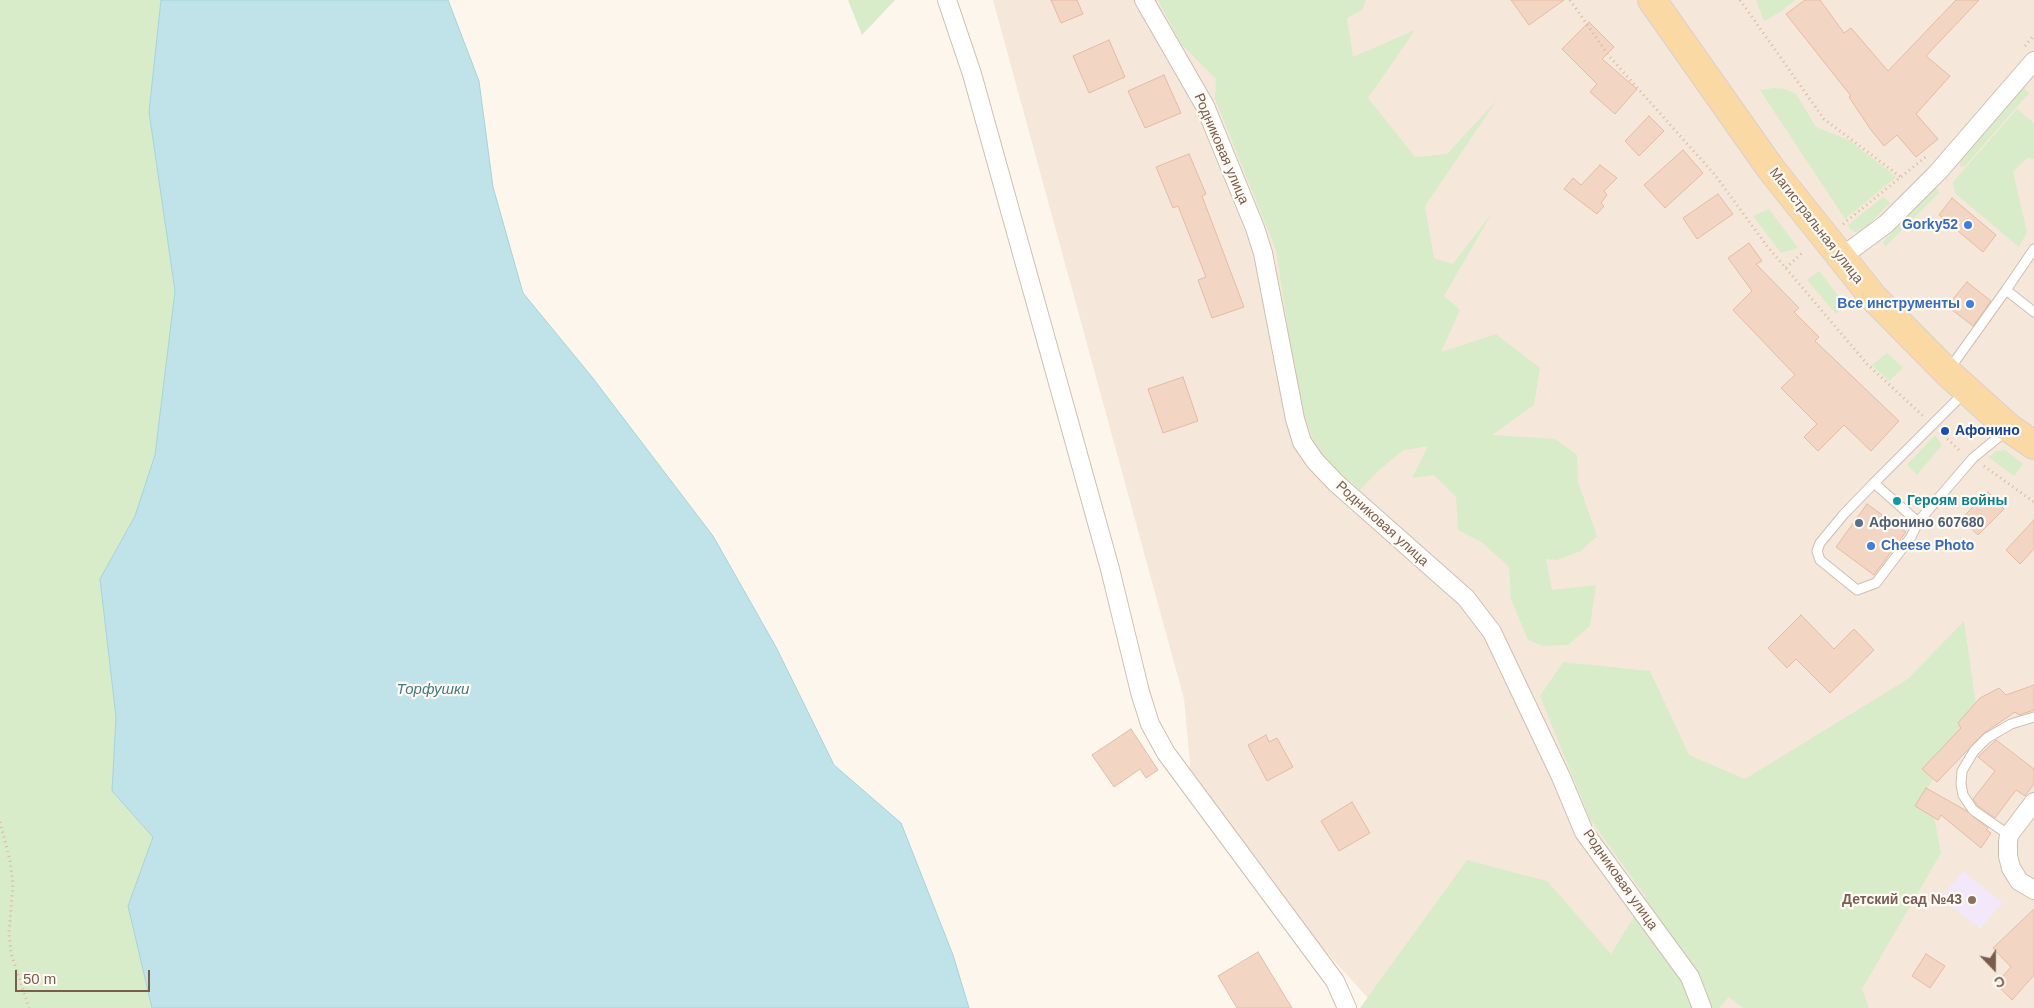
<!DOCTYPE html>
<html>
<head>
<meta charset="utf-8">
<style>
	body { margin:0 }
	#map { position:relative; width:2034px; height:1008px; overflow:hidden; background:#fdf6ec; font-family:Helvetica,sans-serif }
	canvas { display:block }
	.north { position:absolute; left:1969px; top:943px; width:50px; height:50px; -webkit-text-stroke:4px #fffaf3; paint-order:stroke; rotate:158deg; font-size:14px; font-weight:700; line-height:20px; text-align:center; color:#7a5c4d }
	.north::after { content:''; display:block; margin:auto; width:18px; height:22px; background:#7a5c4d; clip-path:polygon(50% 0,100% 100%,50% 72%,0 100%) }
	.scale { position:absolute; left:15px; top:970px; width:135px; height:22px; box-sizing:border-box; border:2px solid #7a5c4d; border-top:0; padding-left:6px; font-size:15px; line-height:18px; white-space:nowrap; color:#7a5c4d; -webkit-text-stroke:4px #fffaf3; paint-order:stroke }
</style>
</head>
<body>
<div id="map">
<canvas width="2034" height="1008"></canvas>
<div class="north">С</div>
<div class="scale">50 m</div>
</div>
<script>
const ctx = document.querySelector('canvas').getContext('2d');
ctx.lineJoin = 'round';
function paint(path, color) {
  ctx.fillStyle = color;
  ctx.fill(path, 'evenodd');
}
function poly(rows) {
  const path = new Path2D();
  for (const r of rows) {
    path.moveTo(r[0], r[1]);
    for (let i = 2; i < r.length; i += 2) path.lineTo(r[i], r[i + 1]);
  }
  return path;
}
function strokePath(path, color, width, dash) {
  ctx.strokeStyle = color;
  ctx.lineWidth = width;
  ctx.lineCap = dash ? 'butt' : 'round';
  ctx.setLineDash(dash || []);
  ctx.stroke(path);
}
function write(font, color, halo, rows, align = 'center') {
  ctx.font = font + ' Helvetica,sans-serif';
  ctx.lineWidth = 4.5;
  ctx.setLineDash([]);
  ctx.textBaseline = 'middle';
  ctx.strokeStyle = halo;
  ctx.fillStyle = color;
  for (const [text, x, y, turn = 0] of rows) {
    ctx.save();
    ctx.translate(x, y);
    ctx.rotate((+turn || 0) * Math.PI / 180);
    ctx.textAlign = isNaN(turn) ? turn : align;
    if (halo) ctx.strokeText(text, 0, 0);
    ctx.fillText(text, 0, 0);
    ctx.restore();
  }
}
paint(poly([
	[993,0,2034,0,2034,1008,1377,1008,1194,807,1184,699]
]), '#f5e8da');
paint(poly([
	[1963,871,2002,903,1980,929,1941,898]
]), '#f3e8fa');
paint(poly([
	[0,0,161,0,149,112,175,291,155,455,135,516,100,579,116,717,112,791,153,837,128,906,152,1008,0,1008],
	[848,0,895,0,862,35],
	[1158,0,1366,0,1362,10,1347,18,1353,57,1415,30,1368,98,1415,157,1447,154,1497,100,1425,206,1434,258,1453,264,1492,213,1444,296,1460,310,1441,352,1496,334,1540,368,1534,405,1492,435,1555,439,1577,455,1578,482,1597,536,1581,551,1557,560,1546,559,1552,590,1596,585,1590,626,1568,645,1543,646,1528,640,1511,599,1509,567,1483,543,1458,530,1456,497,1434,475,1412,478,1428,446,1404,450,1380,469,1360,490,1317,452,1298,396,1276,250,1215,99,1216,79,1181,44],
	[1756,0,1795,0,1780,12,1764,21],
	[2023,87,2029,93,1964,167,1960,166,1959,160],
	[1774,88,1785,89,1796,94,1816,127,1849,140,1896,177,1845,219,1760,90],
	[2017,109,2034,123,2034,159,2027,158,2013,172,2027,232,2019,247,1955,193,1953,182],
	[1936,187,1939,193,1885,247,1883,242],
	[1883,197,1890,203,1869,224,1860,231,1855,232,1851,230,1848,225],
	[1769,209,1798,248,1781,253,1753,216],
	[1819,271,1843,302,1836,314,1807,280],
	[1887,353,1903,368,1889,381,1872,365],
	[1935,435,1942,445,1917,475,1907,465],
	[2005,450,2023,464,2014,476,1988,457,1997,451],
	[1964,621,1977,712,1928,787,1941,853,1862,989,1869,1008,1743,1008,1729,997,1719,1008,1360,1008,1467,860,1547,881,1611,954,1646,897,1590,819,1540,696,1563,662,1650,671,1689,755,1745,779,1908,679]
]), '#d8ecc9');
const water = poly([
	[161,0,448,0,479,81,493,187,523,293,592,377,713,536,776,647,834,765,901,823,953,955,969,1008,152,1008,128,906,153,837,112,791,116,717,100,579,135,516,155,455,175,291,149,112,161,0]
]);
paint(water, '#bfe3e8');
strokePath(water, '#a5d3da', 1);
const building = poly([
	[1051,0,1077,0,1083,14,1061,23,1051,0],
	[1511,0,1564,0,1529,25,1511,0],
	[1805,0,1820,0,1844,33,1851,28,1888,71,1956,0,1979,0,1926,56,1950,76,1916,114,1938,139,1916,157,1897,135,1884,146,1871,130,1849,97,1851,96,1786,14,1805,0],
	[1589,22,1614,47,1602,59,1637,89,1615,114,1590,92,1597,84,1562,49,1589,22],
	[1109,40,1125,77,1089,93,1073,56,1109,40],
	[1164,75,1181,113,1145,128,1128,91,1164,75],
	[1649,116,1664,131,1639,156,1625,141,1649,116],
	[1683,150,1703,173,1665,208,1644,185,1683,150],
	[1189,154,1206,194,1202,196,1244,307,1212,318,1198,280,1206,277,1178,206,1173,208,1156,167,1189,154],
	[1600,165,1617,178,1604,191,1607,195,1601,203,1604,206,1597,214,1564,189,1573,178,1581,185,1600,165],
	[1718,194,1733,214,1697,239,1683,218,1718,194],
	[1952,198,1996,235,1983,252,1939,215,1952,198],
	[1749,243,1762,261,1756,264,1799,308,1794,312,1819,337,1815,341,1899,421,1871,451,1844,425,1818,451,1804,437,1817,424,1781,388,1795,375,1733,310,1752,291,1728,258,1749,243],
	[1967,282,1991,301,1973,326,1947,306,1967,282],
	[1183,377,1198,421,1163,433,1148,389,1183,377],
	[1988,492,2004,509,1978,535,1961,519,1988,492],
	[1867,504,1906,532,1874,575,1836,547,1867,504],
	[2034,520,2034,549,2020,564,2006,550,2034,520],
	[1801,615,1834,649,1854,629,1874,650,1830,693,1796,659,1787,668,1768,648,1801,615],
	[2034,685,2034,710,2019,715,2015,712,1984,733,1937,782,1922,769,1961,728,1958,723,1980,698,1999,688,2006,695,2034,685],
	[1131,729,1158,770,1146,778,1140,769,1114,787,1092,755,1131,729],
	[1266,735,1269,742,1277,738,1293,767,1267,781,1248,745,1266,735],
	[1996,740,2034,769,2034,784,2025,796,2016,790,1995,818,1978,806,1973,799,1995,771,1978,757,1996,740],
	[1926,788,1965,810,1988,828,1986,830,1991,833,1981,848,1941,815,1938,820,1915,806,1926,788],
	[1352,802,1370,833,1339,851,1321,821,1352,802],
	[2034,909,2034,975,2012,1000,1996,984,2011,967,1993,948,2034,909],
	[1258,952,1292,1008,1237,1008,1218,976,1258,952],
	[1926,954,1945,966,1930,988,1912,976,1926,954]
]);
paint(building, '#f3d5c3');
strokePath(building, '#e6bba3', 1);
const lane = poly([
	[2034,249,2006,290,2034,312],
	[1948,371,2006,290],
	[1964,393,1874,483,1918,522,1973,458,2007,430],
	[1874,483,1844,514,1820,543,1817,551,1820,560,1857,590,1876,583,1911,537,1918,522],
	[2009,835,1973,810,1963,795,1961,784,1962,771,1974,751,1987,738,2011,724,2034,717]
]);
const street = poly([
	[947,0,972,74,1110,569,1140,692,1150,724,1166,753,1335,981,1347,1008],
	[1144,0,1205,106,1255,228,1263,253,1295,419,1302,442,1315,461,1336,483,1466,598,1492,632,1561,777,1584,832,1690,977,1702,1008],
	[1840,258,1886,224,1938,172,2034,61],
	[2034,802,2009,835,2008,842,2008,856,2011,868,2019,881,2034,890]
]);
const primary = poly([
	[1652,0,1771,169,1873,297,1947,372,2009,428,2034,445]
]);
strokePath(lane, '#d1beb0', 11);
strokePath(street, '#d1beb0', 20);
strokePath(primary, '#dad1cd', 30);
strokePath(poly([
	[1570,0,1609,56,1715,175,1767,246,1867,364,1923,416],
	[1740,0,1824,119,1902,178],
	[2025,46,2034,35],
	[1843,224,1928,155],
	[1786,268,1803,252],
	[1940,432,1961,452],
	[1984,466,2034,502],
	[0,822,10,860,13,884,9,933,11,953,29,1008]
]), '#d9b8a5', 3, [1, 4]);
strokePath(lane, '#fff', 9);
strokePath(street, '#fff', 18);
strokePath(primary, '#fbd9a5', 28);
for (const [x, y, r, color] of [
	[1968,225,5,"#3f7fe0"],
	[1970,304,5,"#3f7fe0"],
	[1945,431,5,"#1a4fb4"],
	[1897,501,5,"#0f9aa8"],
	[1859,523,5,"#5c6f8a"],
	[1871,546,5,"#3f7fe0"],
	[1972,900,5,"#8d6e63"]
]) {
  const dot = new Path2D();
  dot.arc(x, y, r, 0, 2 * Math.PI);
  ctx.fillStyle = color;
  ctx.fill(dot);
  strokePath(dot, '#fffaf3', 2);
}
write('14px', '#7a5c4d', '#fffaf3', [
	["Родниковая улица",1221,149,67],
	["Магистральная улица",1816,226,52],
	["Родниковая улица",1382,524,42],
	["Родниковая улица",1620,880,55]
]);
write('bold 14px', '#366cbe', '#fffaf3', [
	["Gorky52",1958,225],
	["Все инструменты",1960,304],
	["Cheese Photo",1881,546,"left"]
], 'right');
write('bold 14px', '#164399', '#fffaf3', [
	["Афонино",1955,431]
], 'left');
write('bold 14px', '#0d838f', '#fffaf3', [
	["Героям войны",1907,501]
], 'left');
write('bold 14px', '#4e5e75', '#fffaf3', [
	["Афонино 607680",1869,523]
], 'left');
write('bold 14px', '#785e54', '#fffaf3', [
	["Детский сад №43",1962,900]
], 'right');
write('italic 15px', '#437c86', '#fffaf3', [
	["Торфушки",433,690]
]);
</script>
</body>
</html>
